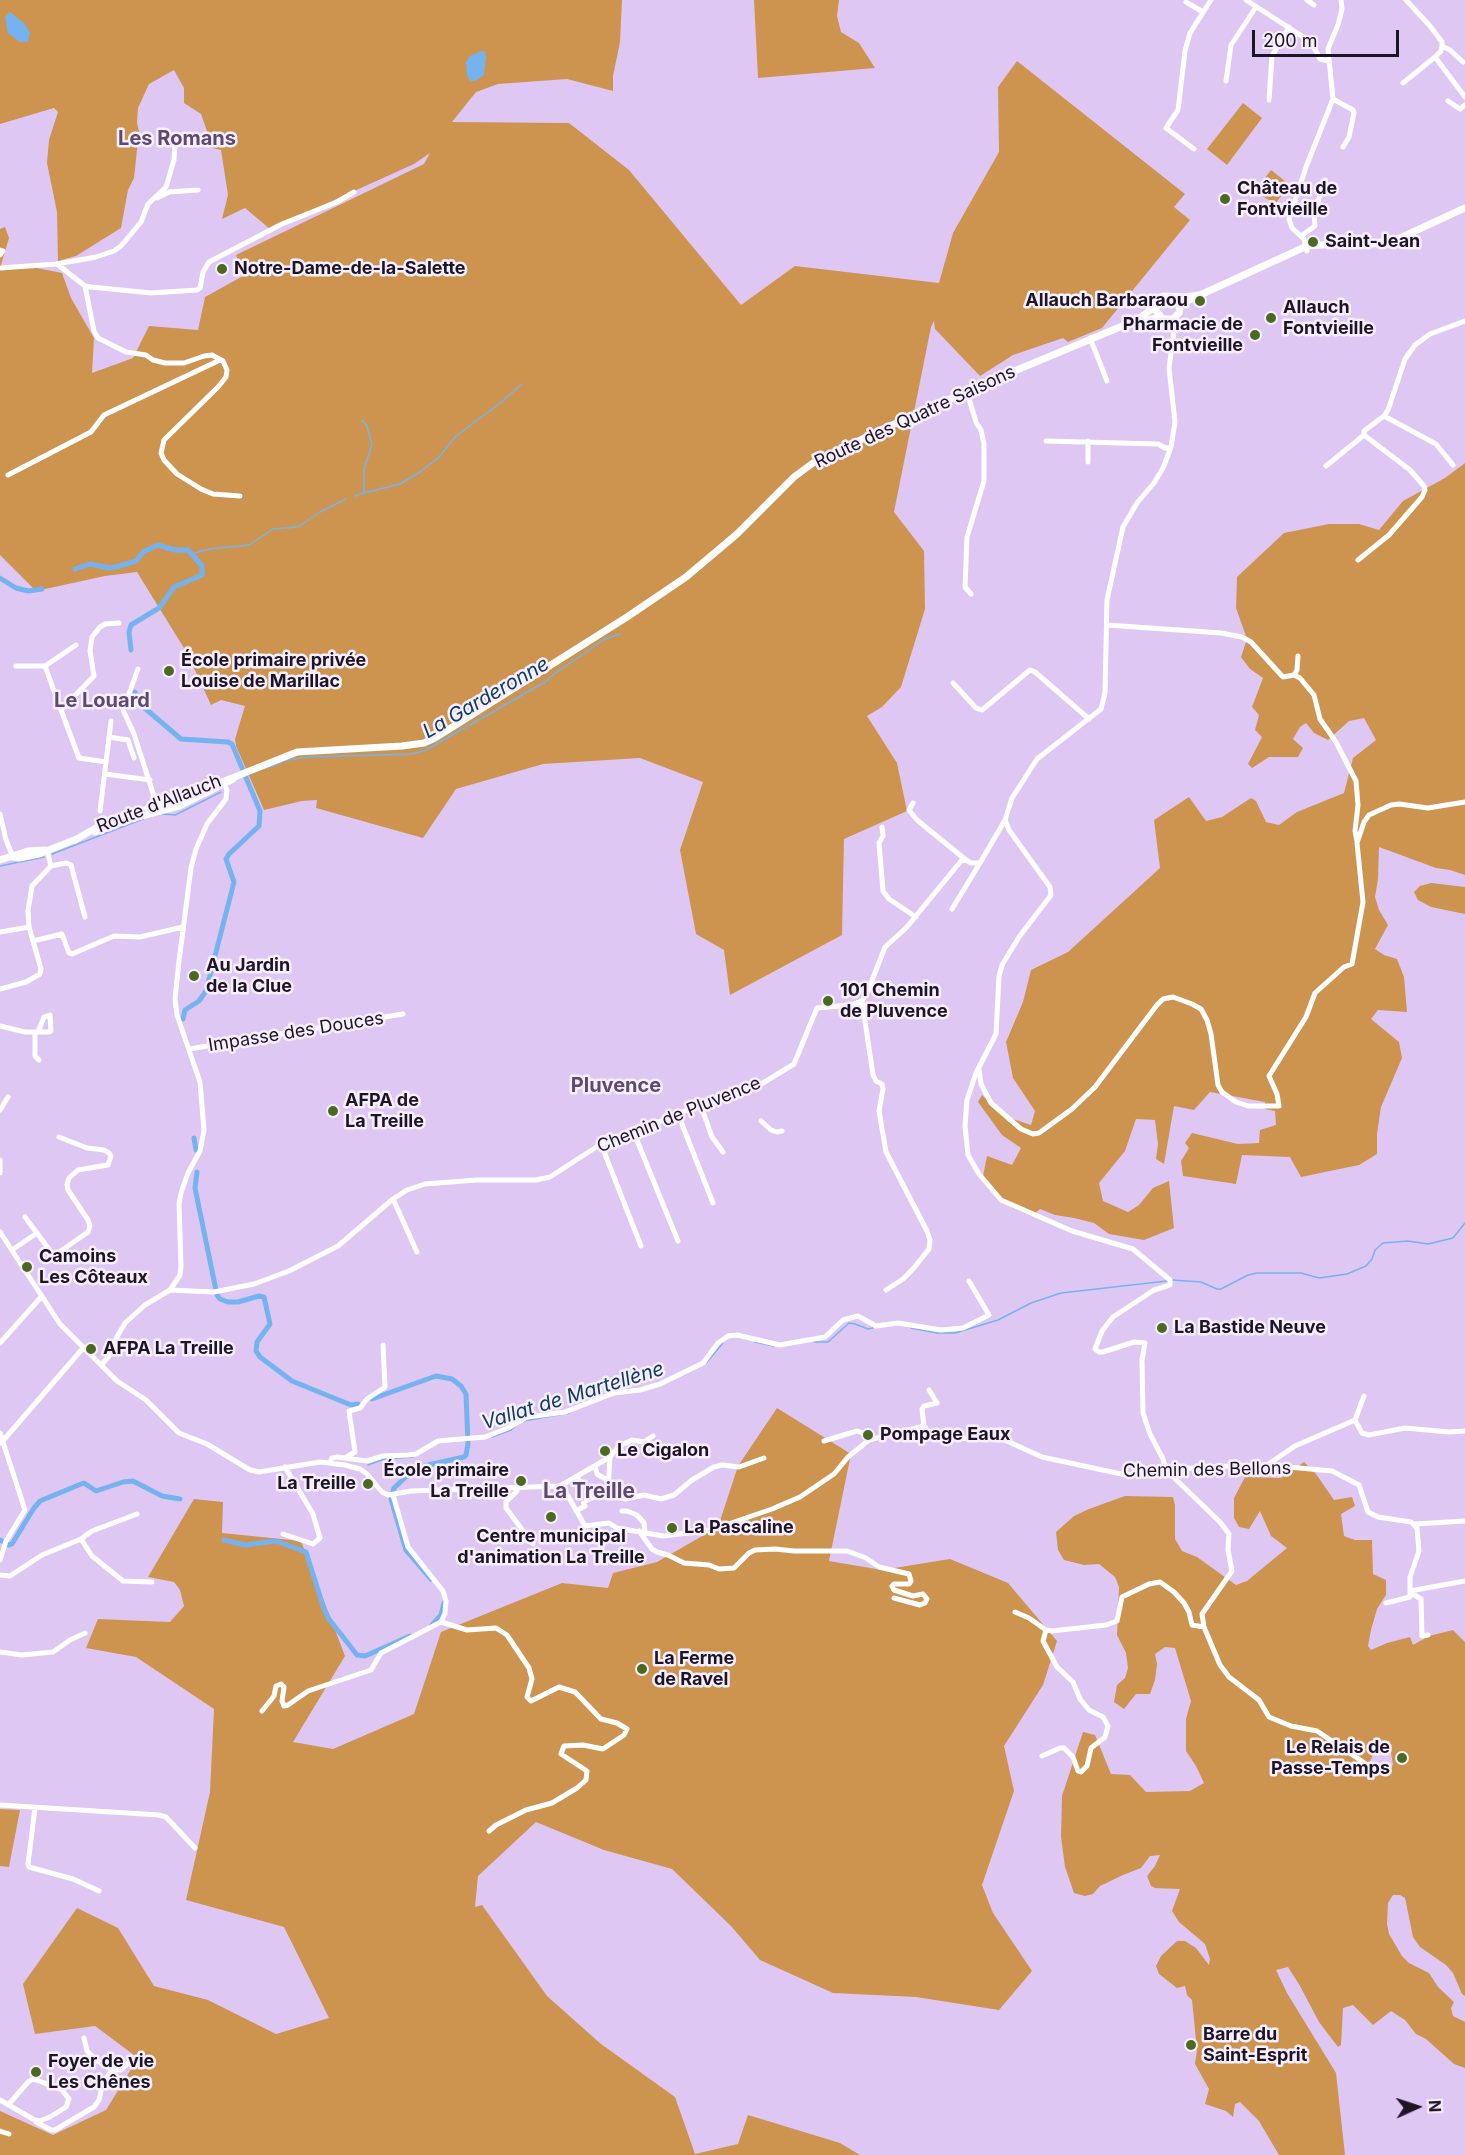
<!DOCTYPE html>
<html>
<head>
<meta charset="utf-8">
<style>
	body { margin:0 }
	#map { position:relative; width:1465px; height:2155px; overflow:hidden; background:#dfc7f3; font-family:Inter,sans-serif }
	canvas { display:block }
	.north { position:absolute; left:1387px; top:2077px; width:60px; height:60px; -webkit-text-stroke:4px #f7effd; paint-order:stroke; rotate:87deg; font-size:16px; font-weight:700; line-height:24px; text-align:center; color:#1d1424 }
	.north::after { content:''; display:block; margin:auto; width:21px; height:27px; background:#1d1424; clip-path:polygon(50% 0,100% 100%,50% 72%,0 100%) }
	.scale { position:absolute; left:1252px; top:30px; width:147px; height:27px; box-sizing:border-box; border:3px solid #1d1424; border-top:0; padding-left:8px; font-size:18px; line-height:21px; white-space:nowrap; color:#1d1424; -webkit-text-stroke:4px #f7effd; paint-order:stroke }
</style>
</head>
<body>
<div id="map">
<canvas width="1465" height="2155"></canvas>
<div class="north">N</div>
<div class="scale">200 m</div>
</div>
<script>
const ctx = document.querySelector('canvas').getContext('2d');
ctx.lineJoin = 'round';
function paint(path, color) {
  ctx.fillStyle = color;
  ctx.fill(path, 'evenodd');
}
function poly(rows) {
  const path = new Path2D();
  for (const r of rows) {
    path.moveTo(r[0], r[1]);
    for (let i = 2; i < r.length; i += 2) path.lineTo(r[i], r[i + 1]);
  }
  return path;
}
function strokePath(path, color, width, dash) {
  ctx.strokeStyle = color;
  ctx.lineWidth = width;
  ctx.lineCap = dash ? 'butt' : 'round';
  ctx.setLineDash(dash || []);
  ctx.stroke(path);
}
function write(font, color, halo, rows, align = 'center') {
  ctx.font = font + ' Inter,sans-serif';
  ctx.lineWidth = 5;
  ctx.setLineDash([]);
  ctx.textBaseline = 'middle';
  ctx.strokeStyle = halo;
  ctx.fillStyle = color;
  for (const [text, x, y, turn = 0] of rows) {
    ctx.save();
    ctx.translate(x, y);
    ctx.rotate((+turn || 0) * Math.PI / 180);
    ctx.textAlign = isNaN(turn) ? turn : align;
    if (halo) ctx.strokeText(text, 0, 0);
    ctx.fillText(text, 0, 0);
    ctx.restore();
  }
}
paint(poly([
	[0,0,622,0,620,42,613,76,613,91,567,79,498,84,476,92,452,122,569,123,629,170,741,305,795,266,939,283,953,233,999,152,998,87,1017,61,1185,194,1174,207,1190,220,1102,328,1068,342,1063,338,1013,355,980,376,935,329,934,321,931,327,894,512,924,551,925,609,901,687,882,707,867,716,897,763,907,811,844,839,842,935,730,995,724,950,696,934,680,850,703,782,640,758,543,764,456,789,423,838,316,808,317,800,302,801,264,810,236,746,235,739,245,706,221,700,211,705,187,653,137,572,105,576,36,591,0,555,0,229,5,227,9,238,1,265,32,267,62,273,71,298,94,338,92,373,133,358,149,326,198,330,205,297,243,276,236,255,424,164,430,153,414,164,270,229,245,208,222,219,228,195,221,150,209,147,210,140,201,114,184,103,184,88,174,70,149,84,138,108,137,123,139,131,134,178,128,190,121,228,76,256,58,261,57,212,47,163,49,140,58,112,54,108,0,124],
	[754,0,839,0,837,16,841,32,859,43,875,68,758,78],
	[1243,103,1262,118,1227,165,1207,149],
	[1271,170,1290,185,1275,204,1255,191],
	[1465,463,1465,875,1450,870,1436,868,1379,847,1378,879,1375,897,1379,910,1388,925,1375,949,1384,955,1397,959,1404,977,1407,1012,1378,1010,1371,1019,1399,1042,1402,1058,1381,1107,1377,1134,1377,1154,1359,1165,1301,1177,1290,1157,1242,1155,1236,1184,1183,1176,1181,1161,1189,1148,1185,1143,1192,1133,1238,1144,1259,1143,1260,1130,1276,1125,1275,1111,1265,1109,1265,1102,1210,1092,1194,1110,1174,1106,1164,1164,1156,1159,1158,1144,1155,1120,1136,1119,1125,1151,1099,1183,1103,1201,1128,1212,1139,1205,1153,1188,1169,1181,1174,1228,1144,1240,1109,1234,1094,1223,1074,1218,1055,1215,1040,1209,1032,1216,1011,1207,982,1181,987,1156,1012,1165,1021,1148,1002,1135,978,1102,982,1095,1009,1122,1010,1118,1031,1125,1035,1111,1013,1078,1006,1042,1023,1002,1031,970,1068,952,1160,868,1154,820,1189,797,1206,821,1222,817,1251,798,1256,801,1266,822,1279,825,1297,812,1344,793,1353,758,1376,740,1364,718,1349,721,1328,740,1314,733,1306,723,1300,727,1293,739,1303,748,1298,757,1269,757,1252,768,1248,764,1262,737,1255,730,1259,715,1252,707,1263,678,1250,669,1241,657,1247,639,1236,608,1237,577,1284,533,1329,524,1359,524,1379,530,1403,501,1445,478],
	[1431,883,1465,887,1465,914,1431,907,1418,900,1414,892,1420,886],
	[777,1408,851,1454,829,1561,882,1570,950,1559,1008,1583,1057,1641,1043,1685,1004,1746,1014,1791,982,1885,993,1913,1032,1971,999,2010,916,1997,833,1993,760,1960,731,1926,672,1869,604,1850,536,1822,478,1876,475,1907,482,1905,547,1996,601,2044,675,2097,695,2154,738,2144,748,2115,840,2143,860,2155,0,2155,0,2111,53,2135,106,2110,138,2058,95,2026,35,2034,23,1984,77,1908,118,1928,154,1986,208,2000,276,2034,329,2018,284,1927,186,1900,210,1792,214,1709,136,1657,86,1648,98,1619,170,1622,184,1606,180,1590,174,1582,148,1577,194,1499,223,1502,222,1533,301,1541,345,1656,293,1742,333,1749,414,1714,441,1632,562,1583,608,1588,613,1573,657,1562,718,1527,738,1466],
	[1304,1462,1316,1474,1334,1500,1352,1497,1355,1506,1341,1514,1344,1536,1355,1540,1372,1540,1373,1574,1386,1580,1386,1595,1377,1609,1371,1630,1368,1646,1371,1650,1387,1643,1410,1637,1413,1645,1429,1636,1453,1630,1465,1642,1465,1996,1462,1994,1453,1973,1446,1965,1420,1947,1413,1937,1405,1898,1400,1895,1393,1895,1388,1903,1387,1924,1389,1934,1402,1956,1409,1963,1429,1973,1438,1987,1454,2002,1451,2008,1453,2016,1465,2022,1465,2068,1454,2064,1426,2039,1416,2034,1405,2020,1391,2011,1373,2025,1353,2005,1343,2008,1341,2045,1338,2047,1319,2022,1300,1986,1288,1967,1276,1970,1287,1993,1336,2073,1345,2155,1279,2155,1259,2121,1240,2102,1235,2104,1233,2117,1226,2111,1205,2104,1209,2089,1195,2064,1197,2050,1192,2000,1187,1995,1185,1986,1177,1988,1159,1974,1156,1966,1161,1956,1177,1941,1185,1941,1196,1948,1209,1965,1210,1959,1205,1944,1179,1922,1172,1911,1180,1889,1155,1888,1151,1886,1147,1876,1155,1866,1160,1855,1150,1856,1141,1868,1123,1875,1100,1886,1093,1894,1085,1896,1074,1893,1065,1867,1061,1837,1062,1796,1083,1732,1095,1735,1111,1774,1130,1775,1146,1792,1190,1791,1204,1783,1196,1766,1186,1751,1186,1719,1191,1701,1175,1648,1165,1647,1155,1654,1157,1664,1155,1680,1150,1694,1136,1694,1124,1709,1114,1702,1117,1685,1125,1678,1128,1668,1126,1653,1117,1635,1119,1587,1115,1577,1099,1564,1084,1565,1064,1560,1058,1550,1056,1532,1074,1516,1089,1509,1125,1496,1173,1497,1175,1505,1175,1539,1182,1551,1197,1557,1236,1585,1247,1581,1287,1548,1271,1536,1260,1511,1249,1529,1239,1527,1234,1518,1234,1498,1245,1477,1281,1478],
	[1379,1740,1389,1741,1393,1765,1378,1775,1369,1764],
	[0,1809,20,1810,9,1867,0,1866]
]), '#cd9450');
paint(poly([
	[10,12,25,24,30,33,28,42,20,42,8,33,5,17],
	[481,51,485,52,486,56,484,75,475,81,470,81,467,75,466,62,470,56]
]), '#75b3f0');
strokePath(poly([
	[364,493,400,484,420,472,439,457,456,436,499,404,522,384],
	[355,496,364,493,364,469,372,445,367,426,362,420],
	[192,554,209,549,249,545,273,529,298,527,320,512,346,499],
	[267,768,287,760,309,757,412,754,426,750,545,682,554,674,605,639,620,634],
	[162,814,175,815,221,792],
	[52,854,143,819],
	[0,866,44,857],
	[1172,1280,1201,1282,1217,1289,1221,1289,1248,1275,1257,1273,1301,1273,1319,1278,1347,1274,1366,1266,1372,1259,1375,1250,1383,1243,1408,1241,1428,1244,1453,1238,1465,1223],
	[911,1328,937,1333,955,1333,998,1320,1031,1303,1061,1293,1167,1281],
	[755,1342,774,1346],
	[814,1342,828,1342,849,1323,855,1324,868,1329,873,1328],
	[707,1362,723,1343],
	[524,1421,569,1413],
	[492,1437,511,1430,517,1425],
	[368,1465,384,1459,413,1457]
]), '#75b3f0', 1.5);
strokePath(poly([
	[75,569,90,564,109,568,116,567,136,561,143,552,158,545,175,550,188,550,202,566,202,575,174,587,159,608,131,625,129,632,131,650],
	[0,578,16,588,28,591,42,589],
	[135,692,141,705,181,739,228,742,232,744,260,811,259,826,229,854,226,859,234,882,206,991,199,1001,185,1010,183,1019],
	[194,1138,196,1150],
	[197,1172,195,1188,217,1295,220,1299,228,1302,238,1302,259,1296,264,1297,270,1324,257,1342,256,1351,260,1357,292,1381,351,1405,358,1404],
	[372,1399,436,1376,452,1379,461,1386,466,1394,468,1444,466,1455,464,1457,424,1466,411,1472,394,1488,391,1499,406,1550,431,1579],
	[0,1540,9,1545,12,1544,34,1508,40,1501,81,1484,84,1483,96,1491,123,1482,133,1481,162,1496,180,1499],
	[224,1540,245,1545,276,1541,306,1552,324,1609,329,1619,357,1655,365,1656,410,1636],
	[432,1625,441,1615,444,1603]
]), '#75b3f0', 5);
strokePath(poly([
	[576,1476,587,1488],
	[585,1506,583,1503,592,1498]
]), '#fff', 4);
strokePath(poly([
	[1246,0,1311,42,1320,59,1329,61],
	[1307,0,1314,5],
	[1186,2,1203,12],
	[1442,46,1450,50,1463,62],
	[1435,57,1465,97],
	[1226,81,1231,45,1256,7],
	[1403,83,1435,57,1441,51,1442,46,1442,42,1430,26,1406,0],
	[1333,99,1353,110,1354,113,1349,137,1343,147],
	[1269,100,1272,56,1289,27],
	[1448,101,1460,109,1465,105],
	[1194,149,1166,128,1178,110,1185,51,1190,33,1211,0],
	[157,198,169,192,198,190],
	[1301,236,1315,226,1314,214,1325,180],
	[0,250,3,251,0,255],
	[1307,251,1304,239,1292,228,1289,219,1306,167,1333,99,1328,49,1338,25,1342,9,1341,0],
	[57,264,96,257,114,251,121,246,141,222,148,204,166,187,174,160,175,143,192,140],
	[0,268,57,264,85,286,91,287,151,293,197,290,200,288,203,272,209,262,282,224,337,202,354,192],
	[85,286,94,331,98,338,126,352,146,355,153,360,165,363,184,363,204,356,212,355,223,361,227,370,226,377,218,387,164,440,161,453,164,460,177,474,201,489,213,494,240,496],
	[1090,338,1107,381],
	[967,392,976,422,981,430,984,444,984,481,967,537,965,587,971,594],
	[1384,416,1436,444,1453,465],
	[1046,441,1158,444,1165,448,1171,447],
	[1088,462,1088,441],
	[1326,466,1364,435],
	[8,475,91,432,104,415,220,360],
	[1358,560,1389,535,1422,497,1425,490,1424,486,1410,470,1364,435,1364,431,1384,416,1388,410,1405,359,1415,345,1430,334,1465,321],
	[1107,625,1221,633,1242,637,1251,642,1283,677,1294,675],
	[16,666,45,666],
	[138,669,123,710,134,734,158,809],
	[1294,675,1300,678,1314,695,1320,719,1336,742,1356,781,1358,805,1355,831,1357,841],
	[1294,675,1297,670,1298,656],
	[953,683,976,708,982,710,1030,670,1035,672,1089,719],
	[61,710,45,666,76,645],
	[109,737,128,740,134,758],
	[106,762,111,721],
	[105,774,150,780],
	[913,803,909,810,917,820,966,860],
	[100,811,106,762,79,758,61,710,94,676,90,651,92,637,100,627,105,624,119,623],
	[0,814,6,840,13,857],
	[1005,820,1009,830,1050,887,1051,895,1019,937,1002,965,999,976,996,1034,976,1073,967,1100,965,1126,968,1155,979,1174,1001,1200,1072,1231,1133,1249,1170,1280,1170,1285,1167,1286,1154,1290,1113,1317,1102,1331,1095,1349,1099,1352,1103,1352,1134,1342,1145,1343,1142,1360,1143,1413,1150,1434,1163,1459,1166,1470,1220,1522,1229,1534,1228,1550,1232,1571,1202,1614,1204,1627,1220,1665,1229,1677,1259,1700,1269,1717,1291,1726,1317,1731,1366,1764],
	[882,827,883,836,879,843,883,891,889,899,916,917],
	[51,866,66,863,71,865,85,917],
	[952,909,980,863],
	[0,932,29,927],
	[33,941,62,934,69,953,72,954,114,936,140,937,183,927],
	[0,989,26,982,40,974,41,969,29,927,28,911,32,886,51,866,47,850],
	[862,1001,873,1075,876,1081,882,1084,883,1089,879,1111,886,1152,927,1231,930,1240,929,1249,913,1269,903,1279,886,1290],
	[0,1026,25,1032,49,1032,51,1031,50,1015,44,1017,38,1032,35,1032,35,1056,39,1060],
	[189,1049,403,1014],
	[979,1069,981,1084,991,1103,1021,1129,1033,1134,1039,1133,1072,1109,1095,1087,1157,1005,1163,999,1173,997,1192,1004,1201,1009,1207,1020,1211,1034,1218,1085,1222,1092,1236,1102,1248,1106,1279,1106,1277,1094,1269,1076,1306,1017,1315,993,1344,967,1352,964,1363,902,1357,843,1364,822,1369,815,1391,805,1399,804,1428,808,1465,802],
	[701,1106,712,1137,723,1152],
	[0,1110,8,1097],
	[678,1114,713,1203],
	[761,1121,771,1130,777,1132,782,1131],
	[634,1133,678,1241],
	[601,1144,641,1246],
	[0,1160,0,1173],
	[393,1199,417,1252],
	[25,1217,51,1252,54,1253,58,1253,88,1232,90,1226,88,1220,68,1190,67,1184,69,1178,78,1170,108,1165,111,1156,109,1153,104,1150,87,1148,59,1137],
	[0,1232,60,1324,117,1381,146,1400,179,1433,207,1444,250,1470,259,1472,320,1462,345,1465,360,1469,367,1474,382,1492,388,1495,411,1491,560,1486,610,1457,619,1446,632,1440,644,1442,653,1436],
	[12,1250,37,1233],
	[170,1290,180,1275,181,1266,179,1204,181,1193,188,1173,200,1151,204,1130,200,1082,177,1015,175,999,179,961,191,868,196,849,207,824,226,799,227,790,223,782],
	[0,1343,42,1296],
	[102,1364,109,1356,117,1337,125,1323,145,1305,170,1290,214,1292,254,1284,289,1271,338,1246,393,1199,407,1190,425,1184,477,1180,536,1180,550,1177,601,1144,632,1133,692,1108,742,1093,763,1083,794,1064,817,1008,850,1005,862,1001,868,991,885,947,906,928,961,861,966,860,971,863,980,863,1005,820,1012,798,1037,759,1101,709,1105,693,1107,600,1123,527,1137,503,1154,483,1163,468,1171,447,1175,422,1169,368,1176,317],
	[1355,1420,1362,1433,1369,1435,1405,1428,1449,1432,1465,1431],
	[924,1426,922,1409,924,1406,937,1403,929,1390],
	[0,1433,25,1510,6,1541,0,1560],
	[824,1441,857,1431,863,1433,869,1440],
	[1,1443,84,1347],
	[610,1457,608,1491,625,1499,644,1495,661,1499,674,1495,692,1480,714,1467,722,1465,739,1467,764,1458],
	[345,1458,355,1452,349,1411,360,1408,367,1399,385,1387,383,1345],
	[330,1462,332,1458,337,1457,367,1461,383,1456,408,1455,416,1454,438,1441,485,1437,508,1428,527,1417,565,1412,614,1393,640,1390,660,1384,703,1363,718,1343,728,1336,737,1335,780,1345,791,1343,825,1337,843,1320,858,1316,876,1326,898,1323,941,1330,963,1328,989,1315,969,1281],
	[1267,1465,1295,1446,1355,1420,1364,1396],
	[595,1466,597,1474,609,1481],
	[560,1486,568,1496,585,1526],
	[517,1488,517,1491,506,1502,506,1508,533,1544],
	[587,1488,592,1498,608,1491],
	[576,1511,585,1506],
	[622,1511,627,1511,637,1515,644,1523,645,1533],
	[1415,1524,1465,1521],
	[585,1526,609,1523,617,1528,663,1536,711,1530,772,1509,800,1497,834,1474,848,1457,869,1440,924,1426,928,1431,952,1439,998,1437,1042,1457,1126,1475,1201,1467,1267,1465,1332,1471,1359,1485,1368,1512,1378,1517,1411,1522,1417,1528,1419,1551,1410,1577,1410,1597,1386,1603],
	[639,1531,652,1549,657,1552,668,1555,684,1563,709,1565,719,1569,734,1568,749,1553,755,1550,775,1549,794,1551,847,1551,866,1558,879,1567,909,1574,911,1581,909,1584,894,1584,892,1586,894,1590,913,1596,923,1594,927,1599,925,1603,920,1605,894,1598],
	[283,1534,313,1544,320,1538,313,1514,285,1467],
	[564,1535,581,1533,585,1526],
	[81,1539,92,1556,123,1581,152,1582],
	[0,1575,10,1576,42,1555,81,1539,92,1531,137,1514],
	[1410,1591,1465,1581],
	[1411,1593,1421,1599,1422,1636,1428,1635],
	[1015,1612,1029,1618,1046,1630,1052,1631,1106,1625,1117,1621,1122,1597,1149,1584,1160,1582,1174,1592,1184,1603,1189,1612,1192,1625,1204,1627],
	[441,1622,467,1630,496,1628,507,1635,529,1668,532,1679,527,1697,531,1701,559,1687,575,1692,601,1719,617,1723,627,1729,624,1735,603,1749,583,1745,564,1746,561,1754,587,1771,586,1780,577,1788,552,1803,526,1810,496,1825,489,1831],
	[0,1652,22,1655,53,1652,70,1640,85,1633],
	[262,1711,274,1696,276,1686,281,1684,284,1687,282,1701,284,1706,288,1705,308,1691,371,1670,381,1653,441,1622,445,1613,446,1601,443,1591,408,1547,393,1495],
	[1042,1756,1060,1748,1064,1748,1073,1757,1078,1771,1081,1772,1087,1766,1091,1748,1105,1737,1108,1726,1103,1717,1089,1710,1080,1699,1073,1682,1057,1667,1043,1641,1046,1630],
	[0,1805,159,1815,166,1817,195,1848],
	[35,1808,28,1864,29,1867,73,1879,99,1891],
	[84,2038,87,2051,96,2060,112,2070],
	[0,2100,33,2119,39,2121,50,2117,66,2107,69,2099,62,2090,34,2079,29,2081,9,2104],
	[36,2122,51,2130,55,2130,94,2107,99,2100,103,2083,112,2070,121,2070,127,2064],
	[0,2131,9,2134]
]), '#fff', 5);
strokePath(poly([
	[1352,245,1372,244,1400,238,1465,208],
	[1199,295,1185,297,1163,296,1157,300,1156,311,1163,319,1173,319,1179,313,1180,306,1187,301,1307,246,1334,244,1355,245],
	[1134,324,1160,317],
	[95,832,130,819,179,806,233,779],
	[75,840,108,821,177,800,297,752,402,746,424,743,435,738,627,617,686,577,737,534,794,477,813,463,881,430,988,382,1120,327,1138,319,1155,307],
	[13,857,19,858,39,854,79,838],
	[0,860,28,851,44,850]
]), '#fff', 7);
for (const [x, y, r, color] of [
	[1225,199,6,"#4a6a20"],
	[1313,242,6,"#4a6a20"],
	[222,269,6,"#4a6a20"],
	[1200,301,6,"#4a6a20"],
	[1271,318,6,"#4a6a20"],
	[1255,335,6,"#4a6a20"],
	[169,671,6,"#4a6a20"],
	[194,976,6,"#4a6a20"],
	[828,1001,6,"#4a6a20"],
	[333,1111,6,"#4a6a20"],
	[27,1267,6,"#4a6a20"],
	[1162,1328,6,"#4a6a20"],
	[91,1349,6,"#4a6a20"],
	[868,1435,6,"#4a6a20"],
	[605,1451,6,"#4a6a20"],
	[521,1481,6,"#4a6a20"],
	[368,1484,6,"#4a6a20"],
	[551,1517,6,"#4a6a20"],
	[672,1528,6,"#4a6a20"],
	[642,1669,6,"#4a6a20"],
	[1402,1758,6,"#4a6a20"],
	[1191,2045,6,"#4a6a20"],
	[36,2072,6,"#4a6a20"]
]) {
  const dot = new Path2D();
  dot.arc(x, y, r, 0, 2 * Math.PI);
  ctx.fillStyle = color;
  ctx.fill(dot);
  strokePath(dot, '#f7effd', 2);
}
write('bold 18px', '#1d1424', '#f7effd', [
	["Château de",1237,189],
	["Fontvieille",1237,210],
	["Saint-Jean",1325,242],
	["Notre-Dame-de-la-Salette",234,269],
	["Allauch Barbaraou",1188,301,"right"],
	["Allauch",1283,308],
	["Fontvieille",1283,329],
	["Pharmacie de",1243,325,"right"],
	["Fontvieille",1243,346,"right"],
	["École primaire privée",181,661],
	["Louise de Marillac",181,682],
	["Au Jardin",206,966],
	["de la Clue",206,987],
	["101 Chemin",840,991],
	["de Pluvence",840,1012],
	["AFPA de",345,1101],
	["La Treille",345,1122],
	["Camoins",39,1257],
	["Les Côteaux",39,1278],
	["La Bastide Neuve",1174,1328],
	["AFPA La Treille",103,1349],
	["Pompage Eaux",880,1435],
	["Le Cigalon",617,1451],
	["École primaire",509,1471,"right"],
	["La Treille",509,1492,"right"],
	["La Treille",356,1484,"right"],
	["La Pascaline",684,1528],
	["Centre municipal",551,1537,"center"],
	["d'animation La Treille",551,1558,"center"],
	["La Ferme",654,1659],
	["de Ravel",654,1680],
	["Le Relais de",1390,1748,"right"],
	["Passe-Temps",1390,1769,"right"],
	["Barre du",1203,2035],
	["Saint-Esprit",1203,2056],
	["Foyer de vie",48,2062],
	["Les Chênes",48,2083]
], 'left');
write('18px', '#1d1424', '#f7effd', [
	["Route des Quatre Saisons",915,417,-25],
	["Route d'Allauch",159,804,-21],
	["Impasse des Douces",296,1032,-9],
	["Chemin de Pluvence",679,1115,-22],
	["Chemin des Bellons",1207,1470,-1]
]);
write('bold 20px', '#5e496f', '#f7effd', [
	["Les Romans",177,139],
	["Le Louard",102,701],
	["Pluvence",616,1086]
]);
write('italic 20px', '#0f3c63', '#f7effd', [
	["La Garderonne",486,698,-30],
	["Vallat de Martellène",573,1396,-17]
]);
write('bold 21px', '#5e496f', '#f7effd', [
	["La Treille",589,1492]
]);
</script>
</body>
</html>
